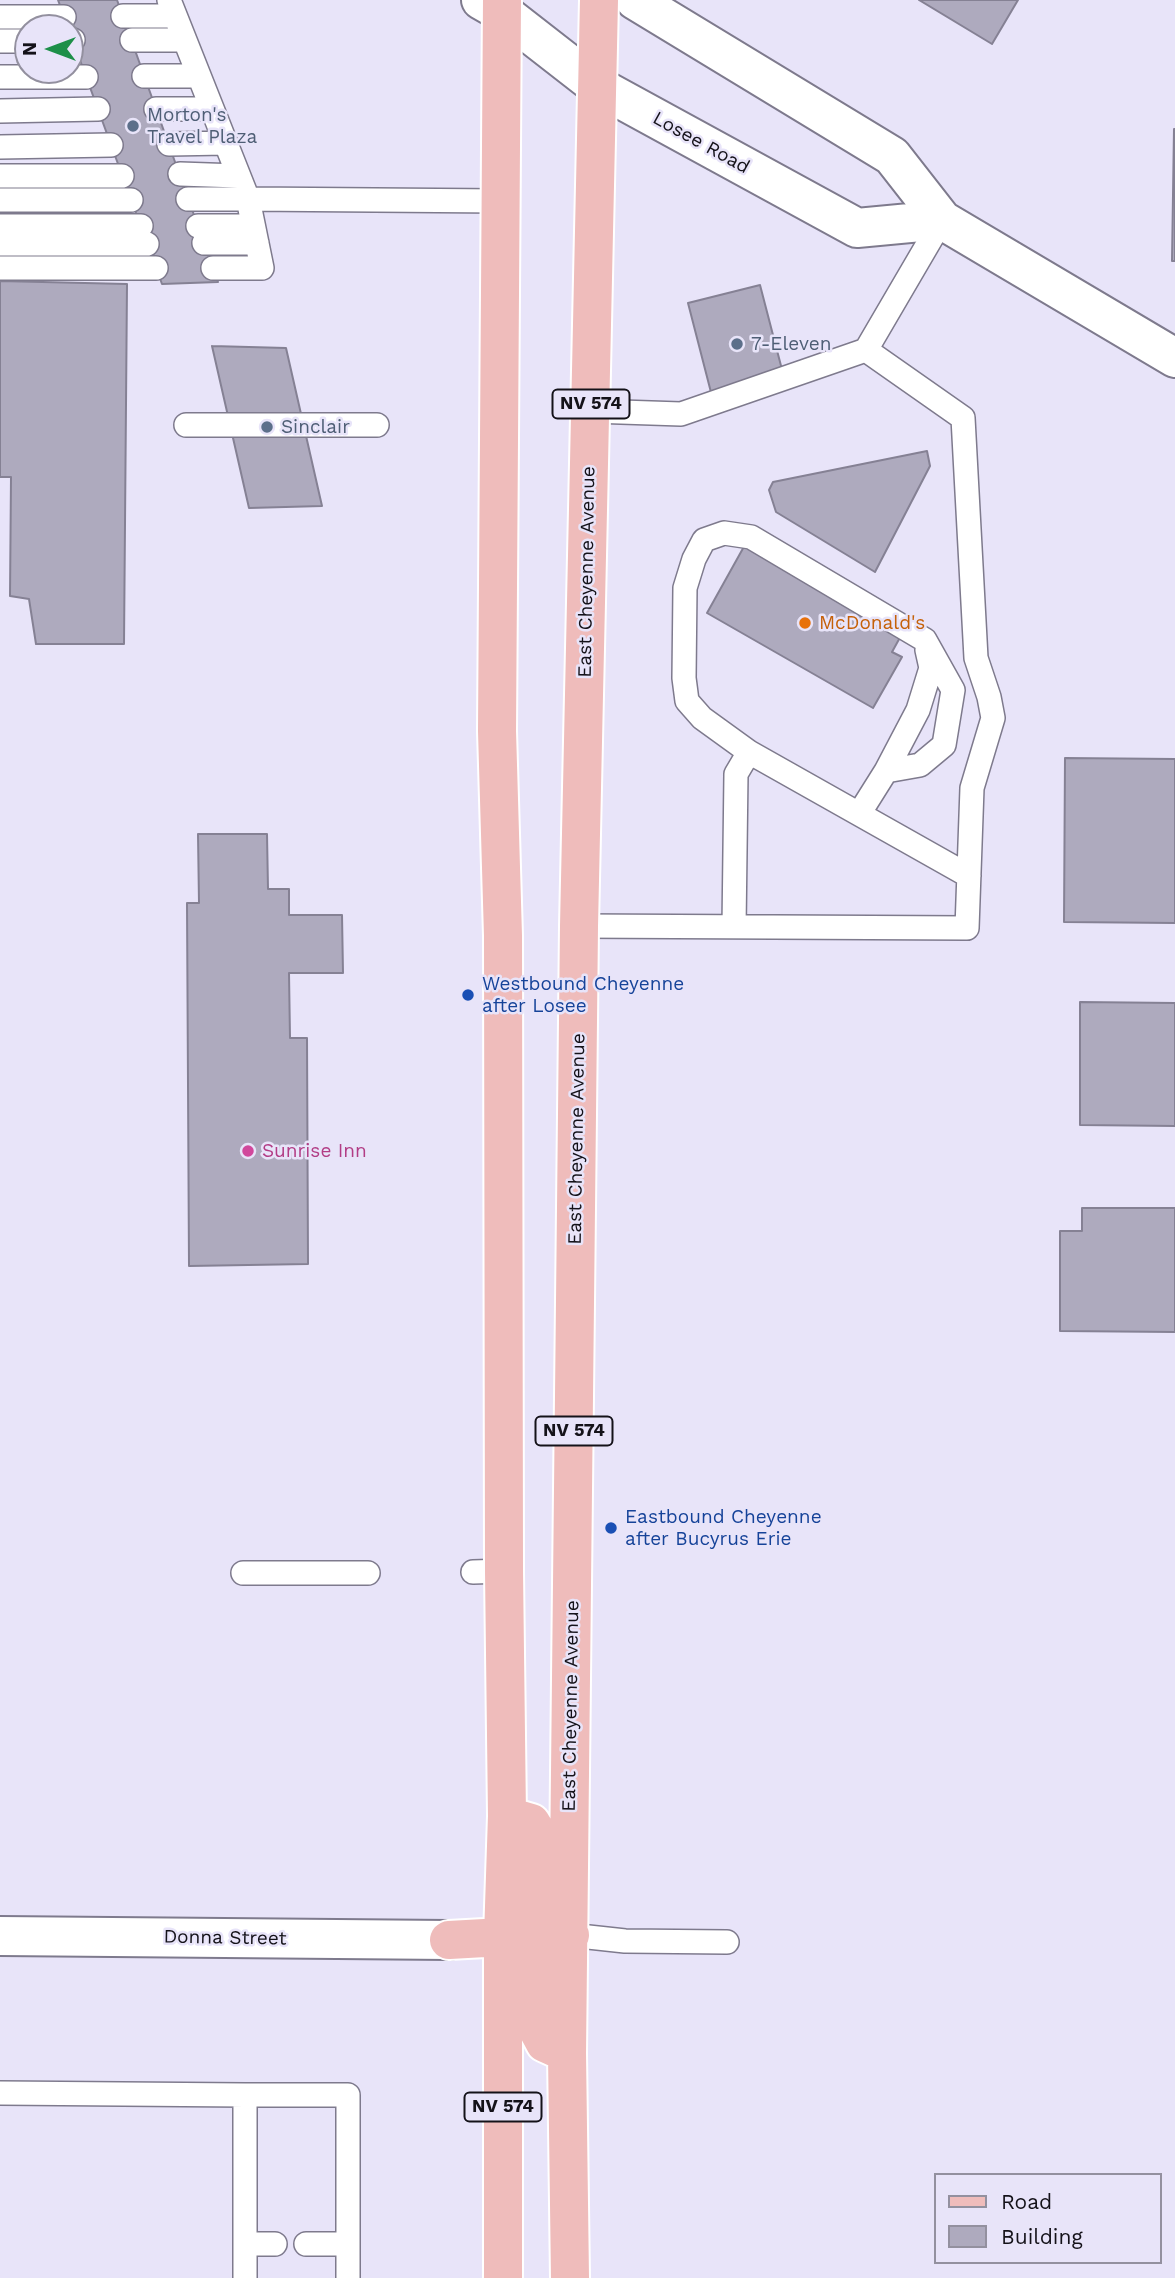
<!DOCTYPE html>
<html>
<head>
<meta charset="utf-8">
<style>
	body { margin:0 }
	#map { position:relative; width:1175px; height:2278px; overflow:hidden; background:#e8e4f9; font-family:"Work Sans",sans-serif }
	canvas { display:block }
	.legend { position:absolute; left:934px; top:2173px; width:228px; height:91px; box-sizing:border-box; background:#e8e4f9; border:2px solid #93909f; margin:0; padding:9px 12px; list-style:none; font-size:21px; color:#141219 }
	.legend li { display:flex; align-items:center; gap:14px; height:35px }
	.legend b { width:35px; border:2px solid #93909f }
	.north { position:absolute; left:14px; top:14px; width:70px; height:70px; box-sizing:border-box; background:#e8e4f9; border:2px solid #93909f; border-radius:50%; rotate:270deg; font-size:19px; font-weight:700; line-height:28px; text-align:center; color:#141219 }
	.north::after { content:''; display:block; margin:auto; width:24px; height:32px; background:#1d8f49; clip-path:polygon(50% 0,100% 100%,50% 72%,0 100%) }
</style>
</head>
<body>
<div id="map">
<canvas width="1175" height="2278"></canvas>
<ul class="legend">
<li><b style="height:9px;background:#efbcbb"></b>Road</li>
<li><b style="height:19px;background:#aeaabe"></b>Building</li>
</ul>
<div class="north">N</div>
</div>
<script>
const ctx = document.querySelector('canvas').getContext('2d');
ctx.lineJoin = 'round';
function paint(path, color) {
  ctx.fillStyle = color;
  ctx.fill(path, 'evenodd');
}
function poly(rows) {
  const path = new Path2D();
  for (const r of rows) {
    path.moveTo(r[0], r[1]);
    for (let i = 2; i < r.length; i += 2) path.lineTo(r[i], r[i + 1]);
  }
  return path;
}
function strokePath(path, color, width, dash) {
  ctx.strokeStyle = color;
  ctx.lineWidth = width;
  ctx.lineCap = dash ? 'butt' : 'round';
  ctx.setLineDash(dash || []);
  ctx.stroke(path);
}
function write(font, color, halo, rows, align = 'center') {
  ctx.font = font + ' "Work Sans",sans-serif';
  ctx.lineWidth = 5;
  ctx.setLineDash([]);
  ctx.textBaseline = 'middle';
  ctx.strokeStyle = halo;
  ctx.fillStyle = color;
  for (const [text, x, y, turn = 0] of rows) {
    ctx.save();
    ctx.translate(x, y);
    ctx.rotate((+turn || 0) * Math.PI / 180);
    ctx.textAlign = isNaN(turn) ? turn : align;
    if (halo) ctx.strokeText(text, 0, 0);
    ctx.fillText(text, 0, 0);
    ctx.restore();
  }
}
const building = poly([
	[58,0,117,0,218,282,162,284,58,0],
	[919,0,1018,0,992,44,919,0],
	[1174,129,1175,129,1175,261,1172,261,1174,129],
	[0,281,127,284,124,644,36,644,29,599,10,596,11,477,0,477,0,281],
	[760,285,786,385,714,404,688,303,760,285],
	[212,346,286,348,322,506,249,508,212,346],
	[927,451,930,466,875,572,776,512,769,490,773,482,927,451],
	[746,543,903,632,892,652,902,657,873,708,707,613,746,543],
	[1065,758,1175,759,1175,923,1064,922,1065,758],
	[198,834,267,834,268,889,289,889,289,915,342,915,343,973,289,973,290,1038,307,1038,308,1264,189,1266,187,903,199,903,198,834],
	[1080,1002,1175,1003,1175,1126,1080,1125,1080,1002],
	[1082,1208,1175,1208,1175,1332,1060,1331,1060,1231,1082,1231,1082,1208]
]);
paint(building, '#aeaabe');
strokePath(building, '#858194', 2);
const lane = poly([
	[169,0,248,199,188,199],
	[123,16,175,16],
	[0,17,64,17],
	[70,40,73,40],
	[132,40,184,40],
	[0,41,28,41],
	[144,76,199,76],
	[0,77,86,77],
	[156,109,212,109],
	[0,111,98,109],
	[169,144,226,143],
	[0,147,111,145],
	[180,174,238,176],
	[0,176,122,176],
	[0,200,131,200],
	[0,226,141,226],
	[198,226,253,226],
	[204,243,257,243],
	[0,244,147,244],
	[0,268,156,268],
	[213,268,262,268,248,199,501,201],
	[591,411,681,414,866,350,942,220],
	[186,425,377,425],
	[886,771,920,765,944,745,953,690,925,640,751,537,724,533,704,540,694,559,685,588,684,678,687,701,702,718,749,752,969,876],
	[859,814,886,771,918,710,931,668,927,650],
	[579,926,967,928,972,788,993,718,989,697,976,658,963,418,866,350],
	[734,927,736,774,749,752],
	[473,1572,504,1571],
	[243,1573,368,1573],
	[570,1935,625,1941,727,1942],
	[0,2093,245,2095,245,2278],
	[245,2095,348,2095,348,2278],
	[245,2244,275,2244],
	[306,2244,348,2244]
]);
const street = poly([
	[0,1936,449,1940]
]);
const secondary = poly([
	[481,0,502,12,597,86,857,228,942,220],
	[635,0,892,156,942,220,1175,358]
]);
const primary = poly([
	[502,0,497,731,503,936,504,1571,507,1816,503,1937,503,2278],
	[507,1816,531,1823,540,1838,543,1855,541,1923,552,1933,570,1935],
	[449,1940,503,1937,521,1942,533,1954,536,1971,538,2030,545,2043,567,2053],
	[570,2278,567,2053,579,926,599,0]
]);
strokePath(lane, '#7e7a8d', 26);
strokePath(street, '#7e7a8d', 42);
strokePath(secondary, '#7e7a8d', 42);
strokePath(primary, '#fff', 42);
strokePath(lane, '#fff', 23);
strokePath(street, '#fff', 38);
strokePath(secondary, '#fff', 38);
strokePath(primary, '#efbcbb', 38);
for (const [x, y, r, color] of [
	[133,126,7,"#5c6f8a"],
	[737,344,7,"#5c6f8a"],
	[267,427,7,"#5c6f8a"],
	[805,623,7,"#e8710a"],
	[468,995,7,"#1a4fb4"],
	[248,1151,7,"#d1479c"],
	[611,1528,7,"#1a4fb4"]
]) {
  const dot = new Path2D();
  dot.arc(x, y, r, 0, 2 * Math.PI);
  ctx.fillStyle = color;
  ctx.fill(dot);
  strokePath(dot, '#e8e4f9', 2.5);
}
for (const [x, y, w] of [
	[591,404,77],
	[574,1431,77],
	[503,2107,77]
]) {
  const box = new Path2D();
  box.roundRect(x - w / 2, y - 14.5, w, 29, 5);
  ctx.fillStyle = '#e8e4f9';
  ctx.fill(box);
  strokePath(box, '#141219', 2);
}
write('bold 18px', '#141219', null, [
	["NV 574",591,404],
	["NV 574",574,1431],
	["NV 574",503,2107]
]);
write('19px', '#4e5e75', '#e8e4f9', [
	["Morton's",147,115],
	["Travel Plaza",147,137],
	["7-Eleven",751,344],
	["Sinclair",281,427]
], 'left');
write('19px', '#141219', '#e8e4f9', [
	["Losee Road",701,143,29],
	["East Cheyenne Avenue",587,572,-89],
	["East Cheyenne Avenue",577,1139,-89],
	["East Cheyenne Avenue",571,1706,-89],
	["Donna Street",225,1938,1]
]);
write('19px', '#c56008', '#e8e4f9', [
	["McDonald's",819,623]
], 'left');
write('19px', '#164399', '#e8e4f9', [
	["Westbound Cheyenne",482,984],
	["after Losee",482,1006],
	["Eastbound Cheyenne",625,1517],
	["after Bucyrus Erie",625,1539]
], 'left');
write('19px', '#b23c85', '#e8e4f9', [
	["Sunrise Inn",262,1151]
], 'left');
</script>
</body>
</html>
